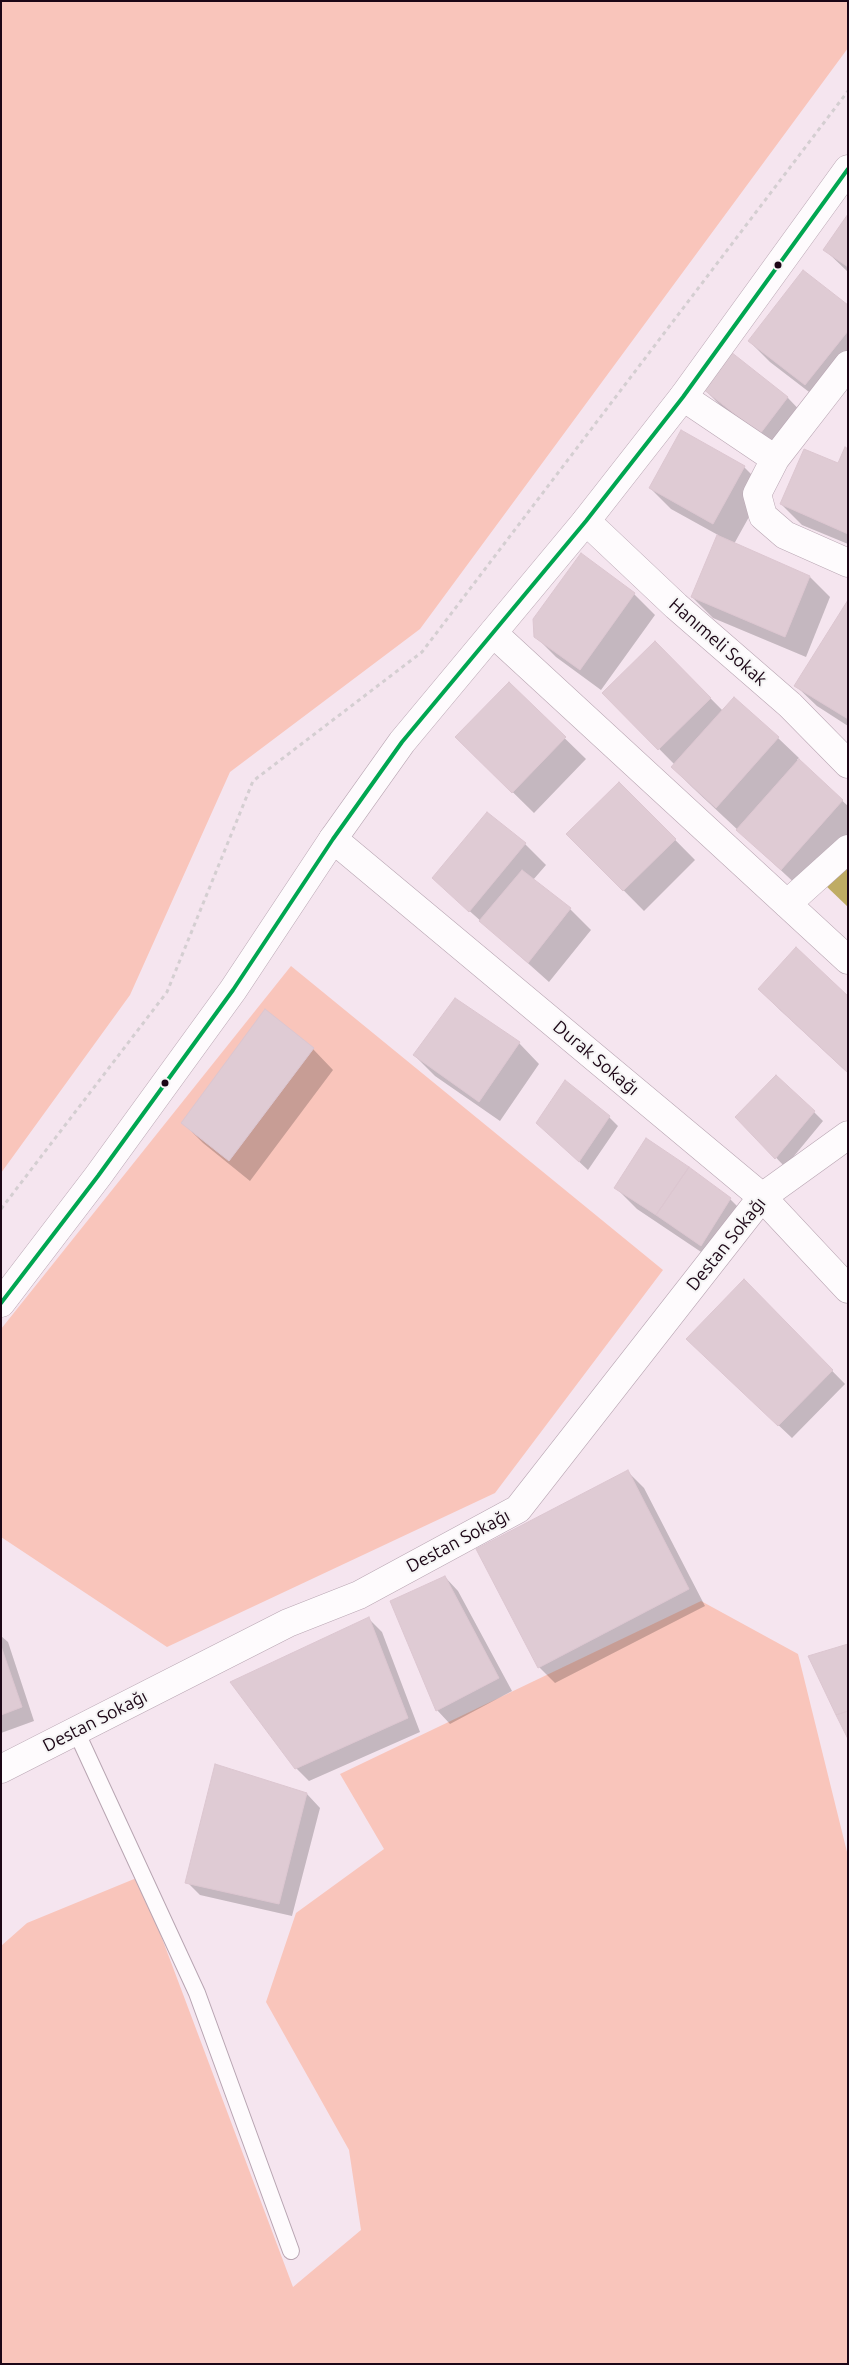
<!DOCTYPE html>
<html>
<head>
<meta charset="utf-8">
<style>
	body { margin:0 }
	#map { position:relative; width:849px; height:2365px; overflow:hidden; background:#f5e5ef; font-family:Ubuntu,sans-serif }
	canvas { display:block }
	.frame { position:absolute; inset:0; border:2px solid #1c0616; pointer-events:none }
</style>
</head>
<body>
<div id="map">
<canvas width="849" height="2365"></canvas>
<div class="frame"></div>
</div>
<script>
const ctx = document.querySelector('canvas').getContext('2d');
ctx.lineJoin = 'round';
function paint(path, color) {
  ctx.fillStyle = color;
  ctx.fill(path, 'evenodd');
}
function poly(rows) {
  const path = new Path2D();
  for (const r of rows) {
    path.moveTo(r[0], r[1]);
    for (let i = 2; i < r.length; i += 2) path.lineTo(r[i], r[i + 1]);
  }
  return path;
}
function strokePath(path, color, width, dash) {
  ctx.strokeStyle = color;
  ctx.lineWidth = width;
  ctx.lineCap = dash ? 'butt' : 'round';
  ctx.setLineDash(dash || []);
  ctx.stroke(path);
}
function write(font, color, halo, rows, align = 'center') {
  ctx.font = font + ' Ubuntu,sans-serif';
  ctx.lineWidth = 4;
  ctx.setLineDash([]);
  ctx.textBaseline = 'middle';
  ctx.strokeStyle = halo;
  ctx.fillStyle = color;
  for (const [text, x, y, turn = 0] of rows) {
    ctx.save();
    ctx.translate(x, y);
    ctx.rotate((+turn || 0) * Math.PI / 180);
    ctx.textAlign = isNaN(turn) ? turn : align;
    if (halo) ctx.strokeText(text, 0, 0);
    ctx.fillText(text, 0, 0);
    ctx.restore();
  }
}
paint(poly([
	[1,1,848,1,848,48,420,629,230,772,130,995,1,1173],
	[291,966,663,1270,495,1493,167,1647,1,1537,1,1329],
	[701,1601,798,1654,848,1856,848,2364,1,2364,1,1946,27,1923,139,1877,293,2287,361,2230,349,2150,266,2002,296,1913,384,1849,340,1774]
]), '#f9c5bb');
paint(poly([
	[848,861,848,907,824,884]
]), '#bfac64');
paint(poly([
	[848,216,848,272,825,250],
	[848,306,848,378,826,405,770,362,749,341],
	[731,354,788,398,808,419,781,454,725,410,704,389],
	[848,450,848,544,802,525,781,504,838,465],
	[744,467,765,488,734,544,810,577,830,597,806,657,713,618,692,597,718,535,671,509,650,488],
	[581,555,634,594,655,615,601,690,556,657,535,636],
	[848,603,848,726,817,706,796,686],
	[655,642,723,711,778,738,799,758,797,760,848,806,848,839,802,890,693,788,672,767,675,765,604,693],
	[509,684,586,759,534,813,478,758],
	[619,783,695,860,644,911,568,834],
	[488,814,525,844,546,865,533,880,570,909,591,930,549,982,455,898],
	[759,989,848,997,848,1073,780,1010],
	[519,1043,539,1064,500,1121,435,1076,414,1055],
	[313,1049,333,1070,250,1181,203,1143,182,1122],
	[814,1112,823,1121,785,1167,737,1117],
	[609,1117,618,1126,588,1170,547,1132],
	[616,1188,730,1199,751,1220,722,1266,637,1209],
	[744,1281,845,1384,792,1438,701,1352],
	[628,1472,644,1488,705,1606,555,1683,539,1667],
	[445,1577,458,1591,512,1691,450,1724,437,1710],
	[369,1619,382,1632,420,1732,309,1781,296,1768],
	[1,1636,8,1642,34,1721,1,1733],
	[216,1766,307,1794,320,1808,292,1916,200,1895,187,1882]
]), '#0003');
const building = poly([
	[848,214,848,267,823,250,848,214],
	[803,270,848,305,848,331,805,385,748,341,803,270],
	[731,352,788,397,760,434,703,389,731,352],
	[681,430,745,466,713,524,649,488,681,430],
	[845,447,848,449,848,534,780,504,804,449,838,463,845,447],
	[717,535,810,576,785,637,691,597,717,535],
	[581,553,635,593,580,670,534,637,533,619,581,553],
	[848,600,848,719,794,686,848,600],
	[655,641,711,698,658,750,602,693,655,641],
	[509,682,566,737,512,793,455,737,509,682],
	[734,697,779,737,716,808,671,767,734,697],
	[799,759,843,800,781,870,736,830,799,759],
	[619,782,676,839,623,891,566,834,619,782],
	[487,812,526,843,469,912,432,878,487,812],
	[522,870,571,908,528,963,479,921,522,870],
	[796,947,848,996,848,1073,758,989,796,947],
	[455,998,520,1042,479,1102,413,1055,455,998],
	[265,1009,314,1048,229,1161,181,1123,265,1009],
	[776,1075,815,1111,775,1159,735,1117,776,1075],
	[565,1080,610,1116,579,1162,536,1123,565,1080],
	[646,1138,689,1167,656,1215,614,1188,646,1138],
	[689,1167,731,1198,701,1246,656,1215,689,1167],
	[744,1279,833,1370,778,1426,686,1339,744,1279],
	[628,1470,689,1589,538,1668,476,1549,628,1470],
	[445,1576,499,1678,436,1711,390,1601,445,1576],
	[369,1617,408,1718,295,1769,230,1682,369,1617],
	[848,1644,848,1711,836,1715,808,1656,848,1644],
	[1,1646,22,1707,1,1715,1,1646],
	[848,1711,848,1739,836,1715,848,1711],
	[215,1764,307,1793,279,1904,185,1883,215,1764]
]);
paint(building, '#dfcbd4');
strokePath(building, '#dcc6d0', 1);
const service = poly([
	[76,1731,197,1993,291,2251]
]);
const minor = poly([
	[683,397,775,459,757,494,763,516,785,535,848,563],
	[775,459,848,365],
	[586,521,676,606,790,705,848,764],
	[493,633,848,960],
	[333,839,762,1197,848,1289],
	[787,904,848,849],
	[1,1769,288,1623,359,1595,518,1509,762,1197,848,1135]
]);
const tertiary = poly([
	[1,1303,98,1176,233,990,333,839,402,742,586,521,683,397,848,169]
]);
strokePath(service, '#b8a5b2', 18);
strokePath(minor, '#b8a5b2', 29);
strokePath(tertiary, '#b8a5b2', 29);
strokePath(poly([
	[1,1209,167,992,253,781,422,652,848,91]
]), '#d4ced1', 3, [4, 4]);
strokePath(service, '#fefbfd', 16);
strokePath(minor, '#fefbfd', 28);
strokePath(tertiary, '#fefbfd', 28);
strokePath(poly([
	[1,1303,98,1176,233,990,333,839,402,742,586,521,683,397,848,169]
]), '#00a651', 4);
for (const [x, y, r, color] of [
	[778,265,4.5,"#1c0616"],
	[165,1083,4.5,"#1c0616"]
]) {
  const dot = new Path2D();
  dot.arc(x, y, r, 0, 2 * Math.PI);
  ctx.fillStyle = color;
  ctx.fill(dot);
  strokePath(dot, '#f5f5f5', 2);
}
write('18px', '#1c0616', '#f5f5f5', [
	["Hanımeli Sokak",718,642,41],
	["Durak Sokağı",596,1058,40],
	["Destan Sokağı",726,1244,-51],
	["Destan Sokağı",458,1541,-28],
	["Destan Sokağı",95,1721,-27]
]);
</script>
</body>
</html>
